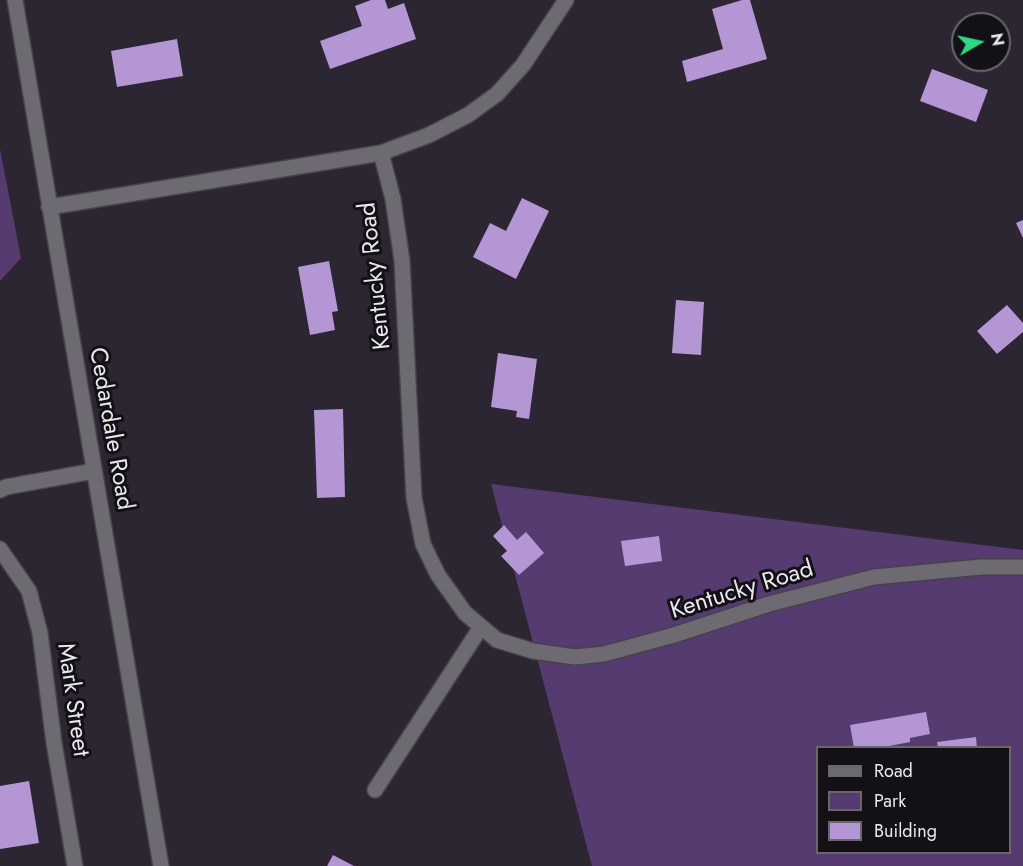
<!DOCTYPE html>
<html>
<head>
<meta charset="utf-8">
<style>
	body { margin:0 }
	#map { position:relative; width:1023px; height:866px; overflow:hidden; background:#2c2632; font-family:Jost,sans-serif }
	canvas { display:block }
	.legend { position:absolute; left:816px; top:746px; width:195px; height:108px; box-sizing:border-box; background:#131016; border:2px solid #69666d; margin:0; padding:8px 10px; list-style:none; font-size:18px; color:#ebe7ef }
	.legend li { display:flex; align-items:center; gap:12px; height:30px }
	.legend b { width:30px; border:2px solid #69666d }
	.north { position:absolute; left:951px; top:12px; width:60px; height:60px; box-sizing:border-box; background:#131016; border:2px solid #69666d; border-radius:50%; rotate:81deg; font-size:16px; font-weight:700; line-height:24px; text-align:center; color:#ebe7ef }
	.north::after { content:''; display:block; margin:auto; width:21px; height:27px; background:#2cd884; clip-path:polygon(50% 0,100% 100%,50% 72%,0 100%) }
</style>
</head>
<body>
<div id="map">
<canvas width="1023" height="866"></canvas>
<ul class="legend">
<li><b style="height:8px;background:#6d6a71"></b>Road</li>
<li><b style="height:16px;background:#553b70"></b>Park</li>
<li><b style="height:16px;background:#b496d5"></b>Building</li>
</ul>
<div class="north">N</div>
</div>
<script>
const ctx = document.querySelector('canvas').getContext('2d');
ctx.lineJoin = 'round';
function paint(path, color) {
  ctx.fillStyle = color;
  ctx.fill(path, 'evenodd');
}
function poly(rows) {
  const path = new Path2D();
  for (const r of rows) {
    path.moveTo(r[0], r[1]);
    for (let i = 2; i < r.length; i += 2) path.lineTo(r[i], r[i + 1]);
  }
  return path;
}
function strokePath(path, color, width, dash) {
  ctx.strokeStyle = color;
  ctx.lineWidth = width;
  ctx.lineCap = dash ? 'butt' : 'round';
  ctx.setLineDash(dash || []);
  ctx.stroke(path);
}
function write(font, color, halo, rows, align = 'center') {
  ctx.font = font + ' Jost,sans-serif';
  ctx.lineWidth = 6;
  ctx.setLineDash([]);
  ctx.textBaseline = 'middle';
  ctx.strokeStyle = halo;
  ctx.fillStyle = color;
  for (const [text, x, y, turn = 0] of rows) {
    ctx.save();
    ctx.translate(x, y);
    ctx.rotate((+turn || 0) * Math.PI / 180);
    ctx.textAlign = isNaN(turn) ? turn : align;
    if (halo) ctx.strokeText(text, 0, 0);
    ctx.fillText(text, 0, 0);
    ctx.restore();
  }
}
paint(poly([
	[0,149,21,258,0,281],
	[491,484,1023,550,1023,866,592,866],
	[818,748,1010,748,1010,852,818,852]
]), '#553b70');
paint(poly([
	[371,0,385,0,388,9,404,3,416,39,330,69,320,41,362,26,355,6],
	[742,0,750,0,767,59,687,82,682,61,723,49,712,9],
	[177,39,183,76,117,87,111,51],
	[932,69,988,90,976,122,920,101],
	[522,198,549,211,516,279,473,257,490,223,506,231],
	[1023,220,1023,238,1016,223],
	[329,261,338,311,332,312,335,330,310,335,298,267],
	[676,300,704,302,701,355,672,353],
	[1007,305,1023,323,1023,332,997,354,977,331],
	[498,353,537,359,529,419,516,417,517,411,491,407],
	[343,409,345,497,317,498,314,410],
	[504,525,517,540,526,532,544,553,519,575,501,556,507,551,493,536],
	[659,536,662,561,625,566,621,541],
	[926,712,930,734,910,738,910,742,879,748,854,748,850,725],
	[976,737,977,748,938,748,937,742],
	[29,781,39,843,0,849,0,786],
	[333,855,354,866,327,866]
]), '#b496d5');
const minor = poly([
	[15,0,161,866],
	[381,153,393,199,402,261,414,498,423,544,438,575,465,613,497,640,533,651,575,657,604,654,674,635,769,604,874,577,981,567,1023,567],
	[49,207,381,153,429,135,468,115,497,94,523,65,566,0],
	[0,490,6,487,94,471],
	[0,549,29,591,40,633,54,743,75,866],
	[375,790,481,627]
]);
strokePath(minor, '#47414c', 18);
strokePath(minor, '#6d6a71', 15);
write('24px', '#ebe7ef', '#131016', [
	["Kentucky Road",376,276,-96],
	["Cedardale Road",110,429,80],
	["Kentucky Road",742,591,-17],
	["Mark Street",72,700,82]
]);
</script>
</body>
</html>
